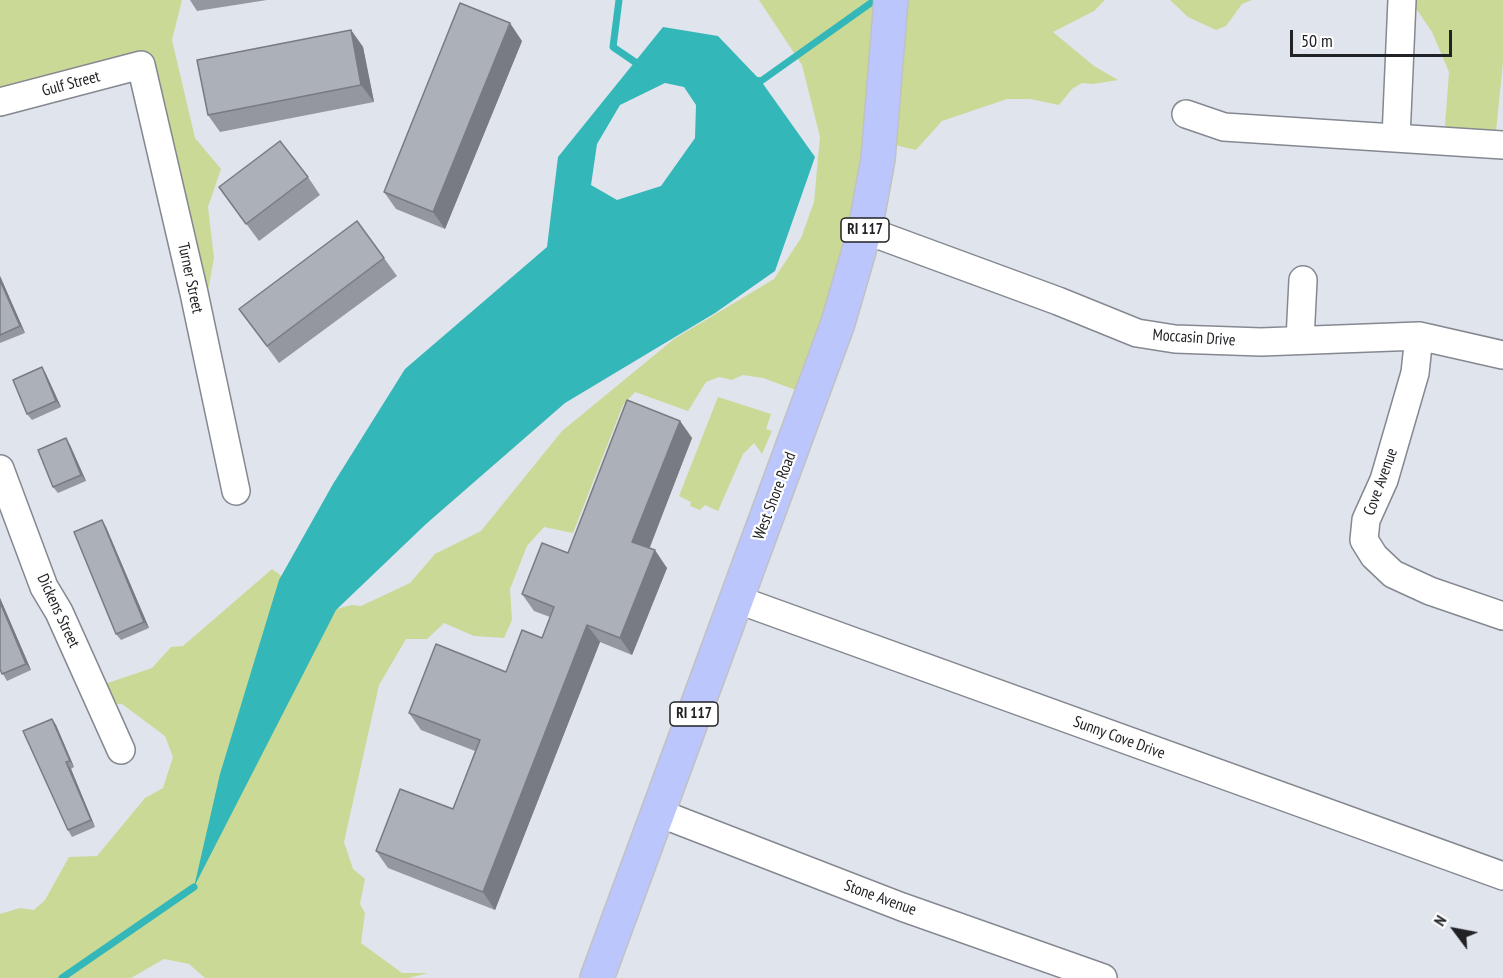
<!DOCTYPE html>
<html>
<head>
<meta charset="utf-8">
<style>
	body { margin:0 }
	#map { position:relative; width:1503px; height:978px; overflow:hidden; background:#e0e4ec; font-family:"PT Sans Narrow",sans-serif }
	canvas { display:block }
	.north { position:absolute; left:1425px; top:900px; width:60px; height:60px; -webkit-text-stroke:4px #fff; paint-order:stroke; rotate:302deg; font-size:16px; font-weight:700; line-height:24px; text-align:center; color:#202225 }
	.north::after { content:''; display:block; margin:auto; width:21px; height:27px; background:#202225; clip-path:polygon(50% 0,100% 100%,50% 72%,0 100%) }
	.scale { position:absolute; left:1290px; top:30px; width:162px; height:27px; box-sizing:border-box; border:3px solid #202225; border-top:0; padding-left:8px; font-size:18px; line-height:21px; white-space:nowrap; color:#202225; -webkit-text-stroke:4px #fff; paint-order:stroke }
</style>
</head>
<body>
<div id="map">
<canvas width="1503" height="978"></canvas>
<div class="north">N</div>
<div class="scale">50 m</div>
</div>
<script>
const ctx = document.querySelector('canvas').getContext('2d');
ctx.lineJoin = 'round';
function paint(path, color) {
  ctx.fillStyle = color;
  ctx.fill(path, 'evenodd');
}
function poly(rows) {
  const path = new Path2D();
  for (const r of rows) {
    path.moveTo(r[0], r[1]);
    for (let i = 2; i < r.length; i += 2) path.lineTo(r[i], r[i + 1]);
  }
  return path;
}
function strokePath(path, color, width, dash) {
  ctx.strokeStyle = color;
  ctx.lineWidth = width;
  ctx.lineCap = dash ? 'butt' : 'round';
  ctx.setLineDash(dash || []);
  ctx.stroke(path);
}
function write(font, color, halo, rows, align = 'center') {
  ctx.font = font + ' "PT Sans Narrow",sans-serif';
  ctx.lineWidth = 4.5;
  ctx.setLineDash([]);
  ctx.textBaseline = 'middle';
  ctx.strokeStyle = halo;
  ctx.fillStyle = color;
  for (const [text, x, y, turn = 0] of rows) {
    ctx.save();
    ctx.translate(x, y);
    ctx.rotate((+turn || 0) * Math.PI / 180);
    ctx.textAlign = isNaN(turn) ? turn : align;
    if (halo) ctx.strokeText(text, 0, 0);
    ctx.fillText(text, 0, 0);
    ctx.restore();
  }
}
paint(poly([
	[0,0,182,0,172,40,195,138,221,169,208,207,214,258,208,291,183,295,175,266,173,267,128,73,0,101],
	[759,0,1105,0,1094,11,1053,32,1094,66,1118,80,1093,84,1082,83,1072,89,1059,105,1030,99,1007,99,942,121,916,150,886,143,815,397,763,378,743,375,732,380,719,377,706,382,688,411,635,392,623,405,573,533,544,527,527,546,510,589,512,620,504,638,474,636,444,623,427,639,406,639,379,685,344,842,353,869,365,879,360,904,365,913,361,943,402,973,428,973,409,978,205,978,189,964,164,959,131,978,0,978,0,914,20,908,34,910,45,900,69,857,97,856,145,798,163,788,173,757,165,736,122,704,105,704,102,685,152,668,171,647,183,646,272,569,291,583,313,615,352,605,361,606,410,583,435,554,481,531,562,431,674,339,774,279,801,238,814,202,820,137,802,65],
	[1170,0,1252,0,1242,4,1226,26,1216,30,1188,17],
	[1405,0,1503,0,1503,62,1495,141,1444,139,1449,72,1432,32,1415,7],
	[718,397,771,414,766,429,772,431,762,454,754,443,743,454,718,511,705,505,700,510,690,506,691,502,679,496]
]), '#cad996');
paint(poly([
	[663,27,718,36,761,81,815,157,775,271,715,313,565,403,426,524,336,610,194,887,220,774,279,580,333,484,405,369,547,247,558,157],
	[665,83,684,87,696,105,695,138,661,186,617,200,591,185,597,144,620,105]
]), '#33b7b8');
strokePath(poly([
	[619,0,613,47,635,62,642,63],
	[754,80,761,81,875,0],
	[62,978,194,887]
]), '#33b7b8', 7);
const minor = poly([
	[0,102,141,65,194,293,236,491],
	[1186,114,1224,127,1503,145],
	[1396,138,1402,0],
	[865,230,1058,301,1137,333,1175,339,1261,342,1419,336,1503,355],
	[1419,336,1415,373,1384,480,1366,520,1364,540,1374,556,1393,574,1430,591,1503,616],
	[1300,340,1303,280],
	[0,469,44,587,59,612,121,750],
	[736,599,1503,876],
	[659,813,902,907,1103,978]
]);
const major = poly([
	[597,978,838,323,865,230,878,159,891,0]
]);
strokePath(minor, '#848890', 30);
strokePath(major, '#c1c1c2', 36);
strokePath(minor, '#fff', 27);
strokePath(major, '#bbc6fc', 33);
paint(poly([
	[190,0,267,0,197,11],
	[351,30,363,47,374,102,220,132,208,115],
	[522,41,445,229,396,209,384,192],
	[308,177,320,195,259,241,219,187],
	[384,258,397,276,279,363,239,309],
	[0,276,25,333,0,343],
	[42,367,46,374,61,407,32,420,27,414],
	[680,421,692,438,649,548,667,568,632,655,600,642,495,910,388,868,376,851,453,809,475,751,421,730,409,713,506,672,542,638,550,617,534,611,522,594,568,553],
	[66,438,70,445,86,481,58,493,53,487],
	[102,520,106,527,149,628,121,640,116,634],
	[0,598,31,670,7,681,0,669],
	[52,719,56,725,74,767,71,769,95,827,72,837,68,830]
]), '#94979e');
paint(poly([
	[510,23,522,41,445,229,433,212],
	[351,30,363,47,374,102,361,85],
	[0,276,25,333,20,326,0,280],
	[42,367,46,374,61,407,56,401],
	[680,421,692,438,645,560,632,542],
	[66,438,70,445,86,481,81,475],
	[102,520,106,527,149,628,144,622],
	[655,550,667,568,632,655,620,638],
	[0,598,31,670,26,664,0,602],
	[587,625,600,642,495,910,483,892],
	[52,719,56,725,74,767,70,761],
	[66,762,71,769,95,827,91,820]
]), '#787b81');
const building = poly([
	[460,3,510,23,433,212,384,192,460,3],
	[351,30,361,85,208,115,197,60,351,30],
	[280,141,308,177,246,224,219,187,280,141],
	[357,221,384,258,267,346,239,309,357,221],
	[0,280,20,326,0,335,0,280],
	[42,367,56,401,27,414,13,380,42,367],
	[627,400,680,421,632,542,655,550,620,638,587,625,483,892,376,851,400,789,453,809,480,740,409,713,436,644,506,672,522,630,542,638,554,607,522,594,542,543,568,553,627,400],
	[66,438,81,475,53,487,38,450,66,438],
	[102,520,144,622,116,634,74,532,102,520],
	[0,602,26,664,2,674,0,669,0,602],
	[52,719,70,761,66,762,91,820,68,830,23,731,52,719]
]);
paint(building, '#acb0b8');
strokePath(building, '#787b81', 1.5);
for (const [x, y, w] of [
	[865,230,48],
	[694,714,48]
]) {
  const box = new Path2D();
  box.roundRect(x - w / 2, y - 12, w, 24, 4.5);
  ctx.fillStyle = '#fff';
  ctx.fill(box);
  strokePath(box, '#202225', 1.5);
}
write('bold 15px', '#202225', null, [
	["RI 117",865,230],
	["RI 117",694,714]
]);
write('16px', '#202225', '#fff', [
	["Gulf Street",71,84,-15],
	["Turner Street",190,278,78],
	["Moccasin Drive",1194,338,4],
	["Cove Avenue",1381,482,-70],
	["West Shore Road",775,496,-69],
	["Dickens Street",58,611,65],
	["Sunny Cove Drive",1119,738,20],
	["Stone Avenue",880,898,20]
]);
</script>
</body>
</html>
